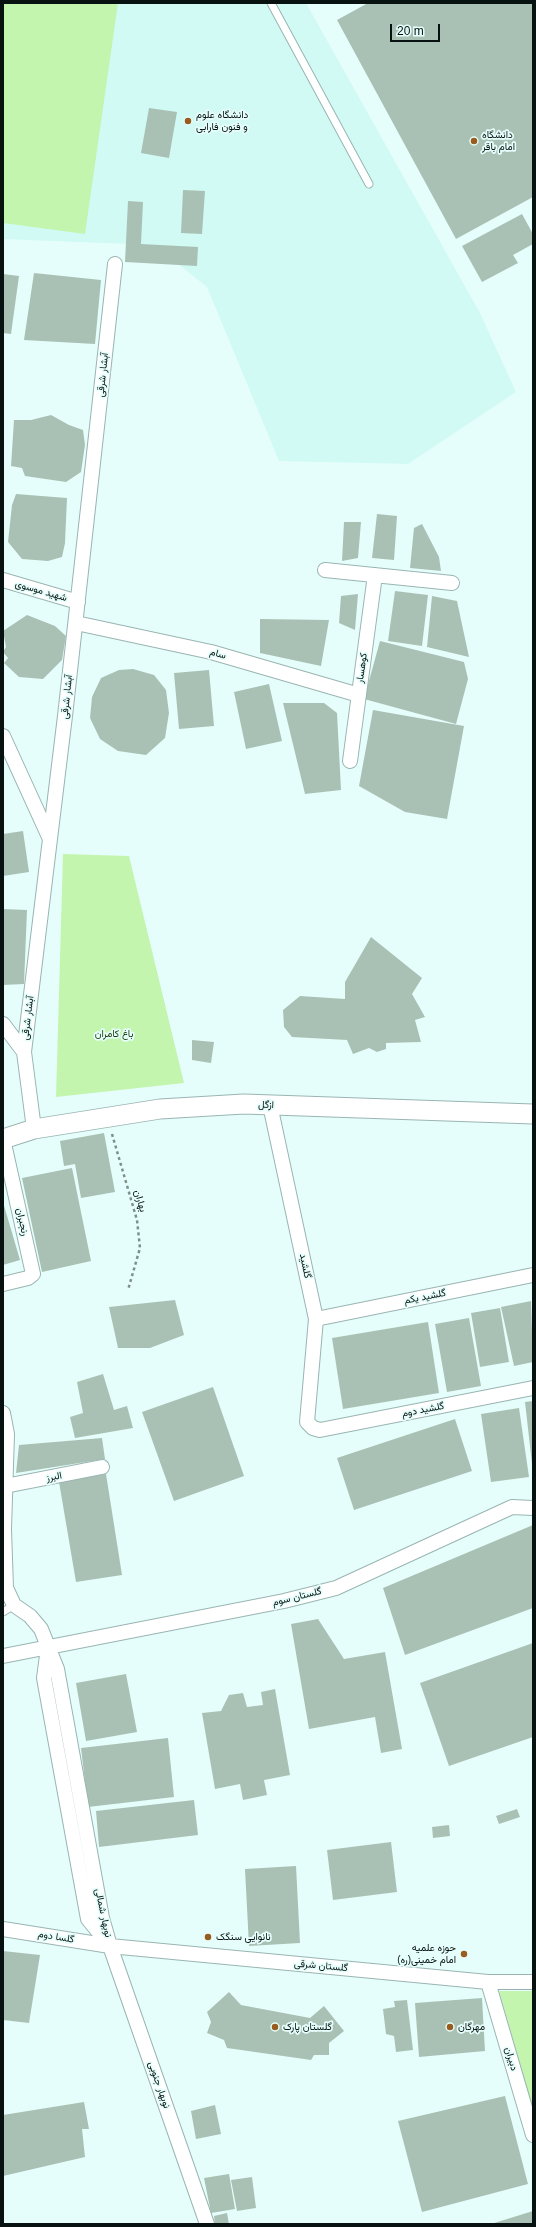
<!DOCTYPE html>
<html>
<head>
<meta charset="utf-8">
<style>
	body { margin:0 }
	#map { position:relative; width:536px; height:2227px; overflow:hidden; background:#e6fefb; font-family:Arial,sans-serif }
	canvas { display:block }
	.frame { position:absolute; inset:0; border:4px solid #071210; pointer-events:none }
	.scale { position:absolute; left:390px; top:24px; width:50px; height:18px; box-sizing:border-box; border:2px solid #071210; border-top:0; padding-left:5px; font-size:12px; line-height:14px; white-space:nowrap; color:#071210; -webkit-text-stroke:3px #e6fefb; paint-order:stroke }
</style>
</head>
<body>
<div id="map">
<canvas width="536" height="2227"></canvas>
<div class="frame"></div>
<div class="scale">20 m</div>
</div>
<script>
const ctx = document.querySelector('canvas').getContext('2d');
ctx.lineJoin = 'round';
function paint(path, color) {
  ctx.fillStyle = color;
  ctx.fill(path, 'evenodd');
}
function poly(rows) {
  const path = new Path2D();
  for (const r of rows) {
    path.moveTo(r[0], r[1]);
    for (let i = 2; i < r.length; i += 2) path.lineTo(r[i], r[i + 1]);
  }
  return path;
}
function strokePath(path, color, width, dash) {
  ctx.strokeStyle = color;
  ctx.lineWidth = width;
  ctx.lineCap = dash ? 'butt' : 'round';
  ctx.setLineDash(dash || []);
  ctx.stroke(path);
}
function write(font, color, halo, rows, align = 'center') {
  ctx.font = font + ' Arial,Vazirmatn,sans-serif';
  ctx.lineWidth = 3.5;
  ctx.setLineDash([]);
  ctx.textBaseline = 'middle';
  ctx.strokeStyle = halo;
  ctx.fillStyle = color;
  for (const [text, x, y, turn = 0] of rows) {
    ctx.save();
    ctx.translate(x, y);
    ctx.rotate((+turn || 0) * Math.PI / 180);
    ctx.textAlign = isNaN(turn) ? turn : align;
    if (halo) ctx.strokeText(text, 0, 0);
    ctx.fillText(text, 0, 0);
    ctx.restore();
  }
}
paint(poly([
	[3,3,306,3,480,313,516,392,408,464,279,461,207,287,154,245,3,239]
]), '#d1faf5');
paint(poly([
	[3,3,118,3,85,234,3,223],
	[63,854,129,856,184,1083,56,1097],
	[499,1991,533,1991,533,2109]
]), '#c3f5ae');
paint(poly([
	[368,3,533,3,533,197,456,239,337,20],
	[149,108,177,112,169,158,141,153],
	[183,190,205,191,202,234,181,233],
	[128,201,143,202,141,244,198,247,197,266,125,262],
	[522,214,533,234,533,244,513,255,518,263,482,282,462,246],
	[34,273,101,280,95,344,24,340],
	[3,274,19,276,11,334,3,333],
	[51,415,69,425,83,430,85,445,81,472,66,482,25,476,22,468,11,466,14,420,31,420],
	[16,494,67,498,65,543,62,557,48,561,22,559,8,542,12,505],
	[377,514,397,516,394,560,372,558],
	[344,522,361,522,358,558,342,561],
	[422,524,439,557,441,571,410,568,414,528],
	[395,591,428,595,422,646,388,641],
	[358,594,355,630,339,623,341,596],
	[432,596,457,601,469,657,427,647],
	[27,615,55,626,66,636,62,660,43,679,19,677,4,663,8,658,3,652,6,647,3,631],
	[260,619,329,620,321,666,260,653],
	[380,641,464,662,468,679,456,724,364,699],
	[133,669,154,675,166,690,169,713,165,738,146,755,118,751,100,739,90,718,92,697,101,678,119,670],
	[209,670,214,726,179,729,174,673],
	[269,684,282,741,246,749,234,692],
	[283,703,324,703,337,713,341,790,305,794],
	[373,710,464,726,447,819,405,812,359,786],
	[23,831,29,872,3,876,3,834],
	[3,909,27,910,24,984,3,985],
	[371,937,422,978,412,994,425,1017,415,1020,421,1042,386,1043,386,1049,377,1052,369,1048,353,1054,347,1040,292,1037,284,1027,283,1010,300,996,345,999,345,982],
	[192,1040,214,1042,211,1063,192,1060],
	[104,1133,115,1192,81,1198,75,1164,64,1166,60,1141],
	[72,1168,91,1261,42,1272,22,1178],
	[3,1202,20,1260,3,1265],
	[175,1300,184,1335,150,1348,118,1348,109,1307],
	[531,1301,533,1362,514,1366,501,1307],
	[500,1308,509,1362,480,1367,471,1313],
	[469,1318,481,1386,447,1392,435,1324],
	[428,1322,439,1393,343,1409,332,1338],
	[103,1374,114,1410,127,1406,133,1428,75,1438,70,1417,83,1413,77,1382],
	[213,1387,244,1476,174,1501,142,1412],
	[533,1401,533,1464,532,1464,525,1402],
	[519,1408,529,1477,491,1482,481,1414],
	[455,1419,472,1471,354,1510,337,1458],
	[102,1438,105,1459,16,1473,19,1445],
	[106,1474,122,1575,76,1582,59,1482],
	[533,1525,533,1608,405,1655,383,1588],
	[318,1619,344,1659,385,1652,402,1749,381,1753,375,1717,309,1729,291,1624],
	[533,1643,533,1737,449,1766,420,1683],
	[126,1674,137,1732,86,1741,76,1683],
	[275,1689,290,1775,264,1780,267,1795,243,1800,240,1784,215,1789,202,1713,221,1711,229,1695,243,1693,247,1707,263,1705,261,1692],
	[168,1738,174,1797,88,1807,81,1748],
	[194,1800,198,1835,99,1847,96,1811],
	[517,1809,520,1817,499,1824,496,1816],
	[449,1825,450,1836,433,1838,432,1827],
	[391,1842,397,1892,333,1900,327,1850],
	[296,1866,300,1943,249,1946,245,1869],
	[3,1951,40,1955,29,2023,3,2020],
	[229,1992,241,2005,310,2018,324,2006,344,2031,329,2043,329,2055,314,2055,311,2060,227,2048,224,2040,207,2033,211,2022,207,2012],
	[482,1998,485,2051,419,2057,415,2003],
	[407,2000,413,2050,396,2052,394,2036,386,2034,383,2009,395,2007,394,2001],
	[505,2096,528,2184,422,2212,398,2121],
	[84,2102,89,2129,82,2129,85,2157,3,2176,3,2115],
	[215,2105,221,2134,196,2139,191,2111],
	[229,2174,235,2209,211,2213,204,2178],
	[252,2177,256,2208,237,2211,231,2180],
	[533,2211,533,2224,491,2224],
	[227,2213,229,2224,215,2224,214,2216]
]), '#a9c1b4');
const lane = poly([
	[271,3,369,184],
	[3,1612,14,1605]
]);
const street = poly([
	[325,570,452,583],
	[3,580,78,602],
	[76,623,211,652,359,695],
	[3,736,50,839],
	[350,761,375,575],
	[3,1024,24,1052],
	[270,1105,316,1319,307,1422,313,1428,320,1430,533,1388],
	[34,1129,24,1052,65,716,115,264],
	[3,1284,28,1278,33,1274,3,1139],
	[316,1319,533,1275],
	[3,1413,7,1434,4,1529,6,1588,14,1605,30,1616,41,1629,57,1669,102,1918,110,1946,207,2224],
	[5,1486,102,1467],
	[48,1648,44,1678,88,1919,106,1941],
	[3,1656,284,1601,336,1588,512,1507,533,1508],
	[3,1929,110,1946,488,1982,533,1982],
	[488,1982,533,2135]
]);
const secondary = poly([
	[3,1139,34,1129,160,1109,244,1104,533,1114]
]);
strokePath(lane, '#99b5b2', 9);
strokePath(street, '#99b5b2', 16);
strokePath(secondary, '#99b5b2', 21);
strokePath(poly([
	[112,1134,137,1220,140,1248,128,1290]
]), '#7d8f8c', 2.5, [3, 3]);
strokePath(lane, '#fff', 7);
strokePath(street, '#fff', 14);
strokePath(secondary, '#fff', 19);
for (const [x, y, r, color] of [
	[188,121,4,"#985c1f"],
	[474,141,4,"#985c1f"],
	[208,1937,4,"#985c1f"],
	[464,1954,4,"#985c1f"],
	[275,2027,4,"#985c1f"],
	[450,2027,4,"#985c1f"]
]) {
  const dot = new Path2D();
  dot.arc(x, y, r, 0, 2 * Math.PI);
  ctx.fillStyle = color;
  ctx.fill(dot);
  strokePath(dot, '#e6fefb', 1.5);
}
write('10px', '#071210', '#e6fefb', [
	["دانشگاه علوم",196,115],
	["و فنون فارابی",196,127],
	["دانشگاه",482,135],
	["امام باقر",482,147],
	["نانوایی سنگک",216,1937],
	["حوزه علمیه",456,1948,"right"],
	["امام خمینی(ره)",456,1960,"right"],
	["گلستان پارک",283,2027],
	["مهرگان",458,2027]
], 'left');
write('10px', '#071210', '#e6fefb', [
	["آبشار شرقی",103,375,-84],
	["شهید موسوی",41,591,16],
	["سام",218,654,15],
	["کوهسار",362,668,-82],
	["آبشار شرقی",67,697,-84],
	["آبشار شرقی",28,1018,-83],
	["ازگل",266,1105,2],
	["بهاران",140,1201,74],
	["رنجبران",22,1222,78],
	["گلشید",305,1266,78],
	["گلشيد يكم",425,1297,-11],
	["گلشيد دوم",423,1410,-11],
	["البرز",54,1477,-11],
	["گلستان سوم",297,1597,-14],
	["نوبهار شمالی",103,1913,78],
	["گلسا دوم",56,1937,9],
	["گلستان شرقی",321,1966,5],
	["دبیران",511,2059,74],
	["نوبهار جنوبی",159,2085,71]
]);
write('10px', '#1a3c07', '#e6fefb', [
	["باغ کامران",114,1034]
]);
</script>
</body>
</html>
